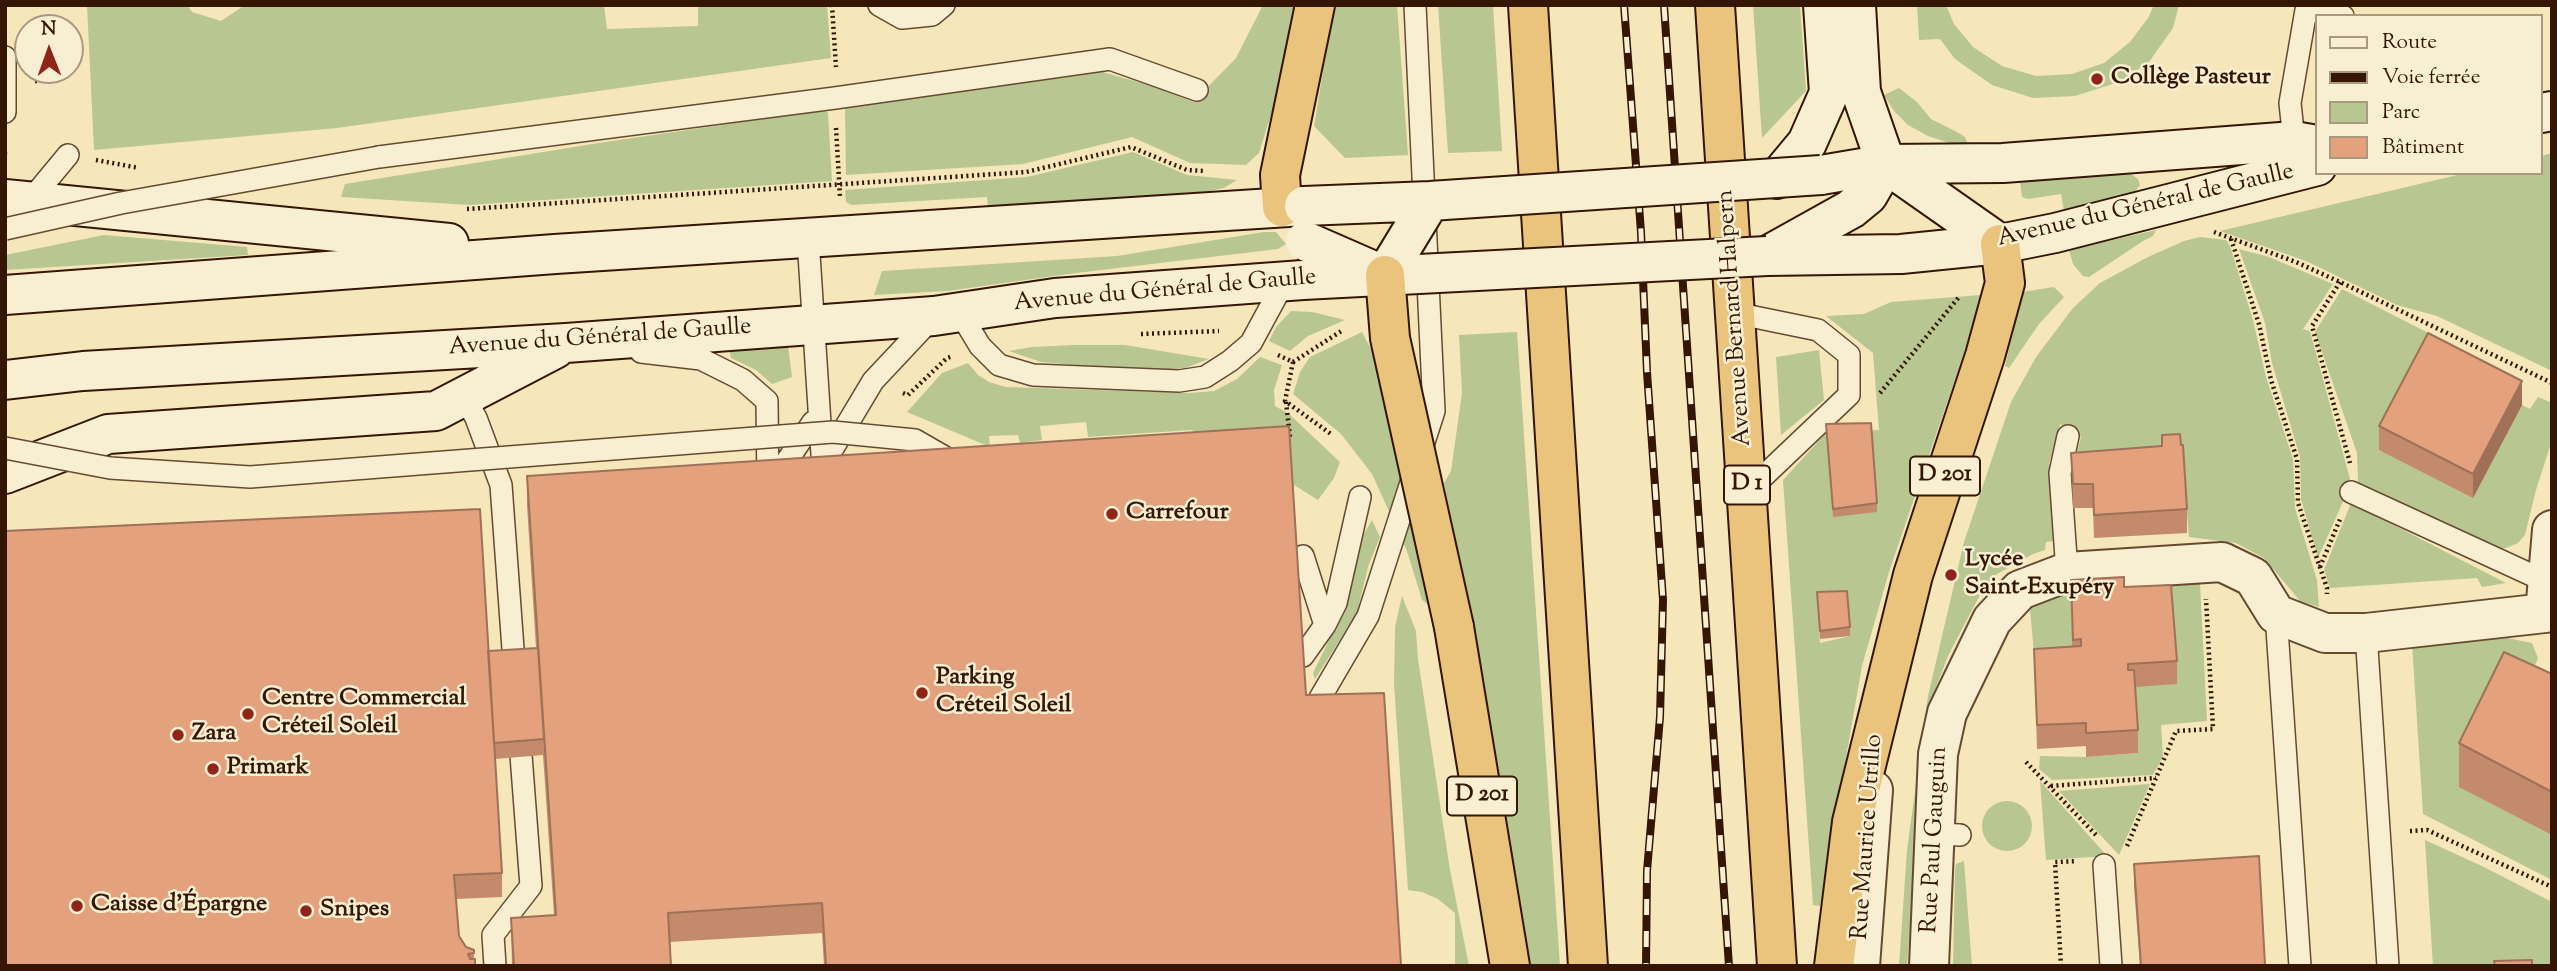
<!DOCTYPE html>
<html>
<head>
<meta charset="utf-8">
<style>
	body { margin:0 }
	#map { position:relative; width:2557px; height:971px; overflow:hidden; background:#f5e7b9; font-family:"Sorts Mill Goudy",serif }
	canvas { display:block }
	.frame { position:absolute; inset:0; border:7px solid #351604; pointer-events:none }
	.legend { position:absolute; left:2315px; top:14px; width:228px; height:161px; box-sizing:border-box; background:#f8efd2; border:2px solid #aa9880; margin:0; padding:9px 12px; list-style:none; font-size:21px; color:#351604 }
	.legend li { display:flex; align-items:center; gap:14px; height:35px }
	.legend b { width:35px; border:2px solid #aa9880 }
	.north { position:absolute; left:14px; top:14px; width:70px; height:70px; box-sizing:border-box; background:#f8efd2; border:2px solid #aa9880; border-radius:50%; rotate:359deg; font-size:19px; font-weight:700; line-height:28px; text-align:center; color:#351604 }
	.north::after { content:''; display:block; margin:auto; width:24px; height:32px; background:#8f2418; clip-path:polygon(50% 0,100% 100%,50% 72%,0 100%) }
</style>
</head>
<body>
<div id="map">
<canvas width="2557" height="971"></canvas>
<div class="frame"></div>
<ul class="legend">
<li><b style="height:9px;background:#f8efd2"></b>Route</li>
<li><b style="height:9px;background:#351604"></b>Voie ferrée</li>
<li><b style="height:19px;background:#b8c692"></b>Parc</li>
<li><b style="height:19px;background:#e3a17d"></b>Bâtiment</li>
</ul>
<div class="north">N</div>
</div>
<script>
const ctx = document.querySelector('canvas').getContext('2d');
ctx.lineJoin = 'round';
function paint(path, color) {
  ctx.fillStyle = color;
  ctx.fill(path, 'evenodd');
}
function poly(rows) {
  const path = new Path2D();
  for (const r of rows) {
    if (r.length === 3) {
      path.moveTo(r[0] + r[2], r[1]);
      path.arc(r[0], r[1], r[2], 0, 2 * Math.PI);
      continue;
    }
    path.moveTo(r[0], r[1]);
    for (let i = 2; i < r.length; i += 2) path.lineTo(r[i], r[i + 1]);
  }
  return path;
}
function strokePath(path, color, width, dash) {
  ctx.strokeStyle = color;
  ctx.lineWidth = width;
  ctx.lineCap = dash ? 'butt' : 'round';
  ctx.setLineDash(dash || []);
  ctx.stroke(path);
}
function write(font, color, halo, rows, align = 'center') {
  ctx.font = font + ' "Sorts Mill Goudy",serif';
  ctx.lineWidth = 5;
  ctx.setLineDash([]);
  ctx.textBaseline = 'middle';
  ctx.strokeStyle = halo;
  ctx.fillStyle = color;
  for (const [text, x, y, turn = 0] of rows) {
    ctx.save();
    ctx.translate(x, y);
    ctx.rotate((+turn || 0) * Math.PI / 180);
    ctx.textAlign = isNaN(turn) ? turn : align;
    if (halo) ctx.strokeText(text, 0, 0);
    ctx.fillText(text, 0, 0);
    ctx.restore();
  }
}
paint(poly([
	[87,5,187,5,192,12,221,21,245,5,604,5,607,29,698,26,698,5,827,5,831,58,337,128,94,150],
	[1263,5,1295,5,1285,70,1259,153,1246,165,1190,163,1132,137,1023,164,846,175,845,108,1092,69,1159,88,1193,102,1236,58],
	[1334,5,1397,5,1408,155,1345,158,1314,126],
	[1438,5,1493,5,1502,151,1448,153],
	[1753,5,1800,5,1806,91,1762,138],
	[1917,5,1946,5,1954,24,1973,47,2002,66,2036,76,2072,74,2104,63,2130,42,2148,18,2154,5,2179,5,2173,28,2149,62,2119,82,2075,96,2033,98,1992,85,1955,59,1940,39,1919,40],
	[1899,88,1917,102,1931,119,1957,132,1965,137,1968,145,1953,144,1928,136,1908,125,1894,111,1884,95],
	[824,110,828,113,832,181,469,205,341,197,345,184,605,142],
	[1133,152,1187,175,1237,180,1224,188,1209,191,988,207,987,197,851,205,846,202,845,190,1027,177],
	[2552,153,2552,371,2437,316,2397,305,2306,261,2220,231,2466,173,2541,173,2541,156],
	[2131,174,2138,179,2140,185,2132,196,2064,211,2061,194,2028,199,2022,197,2020,181],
	[2156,230,2153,236,2143,241,2089,277,2083,276,2073,264,2069,250],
	[1264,232,1276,232,1286,244,1278,249,1068,274,948,291,874,295,882,271,1117,256],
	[104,235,247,247,248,255,5,270,5,255],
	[2200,237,2226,240,2230,246,2253,320,2266,377,2293,459,2295,508,2317,580,2319,607,2300,601,2264,558,2236,543,2189,537,2183,469,2178,445,2161,446,2162,470,2071,477,2081,437,2060,424,2049,464,2054,541,2046,542,2045,550,2033,554,1997,574,1982,591,1948,656,1930,703,1922,763,1907,966,1899,966,1907,850,1928,696,1964,542,2011,402,2036,357,2073,308,2100,283,2148,257,2184,241],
	[2239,249,2269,257,2333,284,2303,329,2310,331,2350,479,2349,488,2318,558,2301,499,2300,457,2272,363,2265,323],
	[2054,287,2064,297,2039,324,2009,368,2005,366,2022,292],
	[2342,289,2456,347,2442,363,2473,498,2522,405,2530,409,2538,397,2550,402,2552,440,2536,490,2525,535,2518,543,2506,548,2490,549,2361,487,2358,481,2357,453,2315,332],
	[1981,295,1977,315,1889,572,1862,666,1820,906,1813,905,1783,480,1826,433,1879,430,1873,353,1826,316,1864,314,1891,302],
	[1817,601,1850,636,1820,643],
	[1291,311,1312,312,1345,320,1308,336,1290,351,1269,341,1276,327],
	[1362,332,1380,366,1434,609,1422,600,1407,551,1372,474,1341,434,1293,394,1300,372,1310,357],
	[1517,332,1560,966,1528,966,1481,673,1444,483,1451,471,1462,393,1459,335],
	[1075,345,1125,345,1209,359,1185,368,1147,371,1041,362,1009,351,1032,347],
	[788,346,792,377,772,384,756,370,731,358,729,349],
	[1819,350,1824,400,1781,435,1776,357],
	[1260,357,1282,365,1274,390,1275,406,1289,414,1340,462,1334,478,1318,500,1291,483,1231,455,1192,430,1088,437,1086,422,1040,426,1042,440,1020,443,1018,435,989,436,990,447,907,412,942,373,968,363,978,375,989,382,1006,387,1190,393,1214,391,1237,379],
	[2351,503,2506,583,2482,587,2477,578,2330,588,2324,570],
	[1372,520,1380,537,1368,567,1357,613,1315,679,1313,673,1346,605,1356,548],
	[2200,583,2207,721,2161,725,2163,756,2153,775,2052,780,2039,769,2040,756,2086,757,2138,753,2071,604,2073,663,2035,664,2030,609,2037,603,2064,592],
	[1402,596,1416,631,1418,659,1450,870,1469,966,1455,966,1455,913,1438,899,1422,892,1408,890,1394,684,1395,627],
	[2507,638,2532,643,2538,658,2520,703,2552,835,2552,880,2423,814,2412,643],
	[2040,781,2107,856,2046,860],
	[2150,784,2119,855,2059,791],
	[2007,826,25],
	[2425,840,2482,866,2552,902,2552,966,2433,966],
	[1964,861,1972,966,1953,966,1955,870,1956,864]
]), '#b8c692');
const lane = poly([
	[879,5,902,18,932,15,944,5],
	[5,57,5,112],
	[2294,141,2290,103,2306,10,2343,16],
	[379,157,835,98,1110,59,1197,90],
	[29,202,68,155],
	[808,239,824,485],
	[960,313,980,346,999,365,1033,375,1179,381,1205,377,1230,361,1251,343,1284,282],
	[1735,313,1818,330,1849,355,1849,395,1748,491],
	[641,352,701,359,743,380,767,401,768,488],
	[464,396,476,418,501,485,515,676],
	[833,448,873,381,934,316],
	[773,482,813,422],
	[2351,492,2547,582],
	[1303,556,1325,625],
	[2067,572,2060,473,2068,436],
	[2276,614,2300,966],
	[2366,633,2388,966],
	[1303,656,1325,625,1336,603,1360,497],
	[1320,698,1368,616,1434,411,1415,5],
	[1934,834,1960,835],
	[2104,865,2111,966],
	[495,966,493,935,531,886,519,729]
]);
const street = poly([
	[2545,613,2552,530],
	[1860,966,1873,790],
	[1929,966,1938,754,1947,713,1992,620,2020,590,2067,572,2222,562,2253,577,2276,614,2325,633,2366,633,2545,613]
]);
const secondary = poly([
	[1856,5,1861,92,1886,164],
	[2541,113,2552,111],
	[1886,164,2000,244],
	[1821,175,1886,164,2003,163,2294,141,2317,145],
	[1777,179,1807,143,1829,93,1823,5],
	[5,199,449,243],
	[1772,253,1851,209,1868,195,1886,164],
	[1767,256,1901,254,2000,244,2055,233,2317,166],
	[5,295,555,254,1304,206],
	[5,380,83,371,566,343,934,316,1055,298,1303,280],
	[5,474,108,434,436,411,555,349]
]);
const highway = poly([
	[1528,5,1588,966],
	[1715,5,1777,966],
	[1282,207,1280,175,1315,5],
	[1454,627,1510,966],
	[1834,966,1852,822,1913,575,1985,356,2005,283,2000,244]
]);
strokePath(lane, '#654a31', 24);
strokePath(street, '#654a31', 42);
strokePath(secondary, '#351604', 42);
strokePath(highway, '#351604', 42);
strokePath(poly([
	[832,5,836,67],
	[35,81,62,80],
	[836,128,840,197],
	[5,152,10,151],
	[96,160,139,168],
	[467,209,1026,172,1131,147,1187,170,1205,171],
	[2214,232,2296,262,2340,282,2552,383],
	[2231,239,2259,324,2271,380,2297,459,2298,503,2327,588,2327,594],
	[2340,282,2312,326,2350,463],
	[1141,334,1219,331],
	[1278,355,1293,362,1343,330],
	[1293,362,1285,401,1331,434],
	[903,393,908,395,947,358,953,356],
	[1880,393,1959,297],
	[1286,402,1290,437],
	[2320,567,2341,517],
	[2026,762,2098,837],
	[2051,786,2156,778],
	[2410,831,2427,830,2552,887],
	[2127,846,2176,731,2213,729,2206,599],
	[2061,966,2055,862,2077,861]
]), '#351604', 4.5, [2, 3.5]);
strokePath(lane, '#f8efd2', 21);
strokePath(street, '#f8efd2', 38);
strokePath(secondary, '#f8efd2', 38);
strokePath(highway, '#eac47c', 38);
const rail = poly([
	[1624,5,1641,232,1647,372,1663,600,1660,717,1647,871,1646,966],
	[1664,5,1729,966]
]);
strokePath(rail, '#351604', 8);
strokePath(rail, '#f8efd2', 5, [16]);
const laneBridge = poly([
	[5,229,121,203,379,157],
	[5,448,110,468,250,477,833,432,915,440,955,463]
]);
const secondaryBridge = poly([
	[1304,206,1430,201,1821,175],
	[1305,241,1376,272],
	[1385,275,1430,201],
	[1303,280,1767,256]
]);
const highwayBridge = poly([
	[1385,275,1390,338,1454,627]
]);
strokePath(laneBridge, '#654a31', 24, []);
strokePath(secondaryBridge, '#351604', 42, []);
strokePath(highwayBridge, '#351604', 42, []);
strokePath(laneBridge, '#f8efd2', 21);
strokePath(secondaryBridge, '#f8efd2', 38);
strokePath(highwayBridge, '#eac47c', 38);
paint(poly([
	[2522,405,2473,498,2379,450,2379,426],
	[1826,424,1877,503,1877,512,1833,517],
	[2162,435,2187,509,2187,533,2094,538,2093,508,2073,508,2071,453,2162,447],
	[527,476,1306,695,1384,693,1401,966,824,966,822,933,669,942,671,966,512,966,511,918,554,915,543,755,495,759,502,873,502,897,456,899,459,936,466,947,474,950,474,959,5,966,488,651,536,648,527,505],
	[2071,580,2124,587,2177,661,2177,684,2135,687,2138,730,2138,753,2086,757,2086,746,2037,749,2034,649,2072,647],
	[1817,592,1850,627,1850,636,1820,639],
	[2552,674,2552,835,2459,787,2459,743],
	[2259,856,2265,966,2140,966,2134,887,2134,864]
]), '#c38a6c');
paint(poly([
	[2522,381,2522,405,2473,498,2473,474]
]), '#9f7158');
const building = poly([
	[2428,333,2522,381,2473,474,2379,426,2428,333],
	[1871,423,1877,503,1833,509,1826,424,1871,423],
	[1289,426,1306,695,1384,693,1401,965,1386,966,826,966,822,903,668,913,671,966,514,966,511,918,556,915,527,476,1289,426],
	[2180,434,2181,445,2183,445,2187,509,2094,515,2093,484,2073,484,2071,453,2162,446,2162,435,2180,434],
	[480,509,502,873,454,875,459,936,466,947,474,950,474,953,468,954,470,959,475,959,475,966,5,966,5,531,480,509],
	[2124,577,2124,587,2171,585,2177,661,2128,664,2128,670,2134,670,2138,730,2086,733,2086,723,2037,725,2034,649,2081,646,2081,639,2073,640,2071,580,2124,577],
	[1847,591,1850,627,1820,631,1817,592,1847,591],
	[538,648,544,739,494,743,488,651,538,648],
	[2504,652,2552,674,2552,792,2459,743,2504,652],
	[2259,856,2265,965,2141,966,2134,864,2259,856],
	[2532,960,2532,966,2495,966,2494,961,2532,960]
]);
paint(building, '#e3a17d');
strokePath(building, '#9f7158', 2);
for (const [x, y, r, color] of [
	[2097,79,7,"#8f2418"],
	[1112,514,7,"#8f2418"],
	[1951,575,7,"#8f2418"],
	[922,693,7,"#8f2418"],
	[248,714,7,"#8f2418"],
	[178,735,7,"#8f2418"],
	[213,769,7,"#8f2418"],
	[77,906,7,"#8f2418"],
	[306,911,7,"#8f2418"]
]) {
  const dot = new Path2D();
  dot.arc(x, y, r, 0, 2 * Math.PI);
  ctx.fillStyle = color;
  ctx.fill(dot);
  strokePath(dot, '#f8efd2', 2.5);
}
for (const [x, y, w] of [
	[1945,476,70],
	[1747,485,46],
	[1482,796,70]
]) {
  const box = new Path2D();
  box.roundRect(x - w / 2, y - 19.5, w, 39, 5);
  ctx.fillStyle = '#f8efd2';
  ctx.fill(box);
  strokePath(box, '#351604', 2);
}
write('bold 23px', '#351604', null, [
	["D 201",1945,476],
	["D 1",1747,485],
	["D 201",1482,796]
]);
write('bold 24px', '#351604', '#f8efd2', [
	["Collège Pasteur",2111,79],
	["Carrefour",1126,514],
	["Lycée",1965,561],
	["Saint-Exupéry",1965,589],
	["Parking",936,679],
	["Créteil Soleil",936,707],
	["Centre Commercial",262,700],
	["Créteil Soleil",262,728],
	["Zara",192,735],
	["Primark",227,769],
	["Caisse d'Épargne",91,906],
	["Snipes",320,911]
], 'left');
write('24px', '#351604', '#f8efd2', [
	["Avenue du Général de Gaulle",2146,207,-13],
	["Avenue du Général de Gaulle",1165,292,-5],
	["Avenue Bernard Halpern",1736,318,-94],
	["Avenue du Général de Gaulle",600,339,-4],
	["Rue Maurice Utrillo",1869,837,-86],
	["Rue Paul Gauguin",1936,840,-87]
]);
</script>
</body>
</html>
